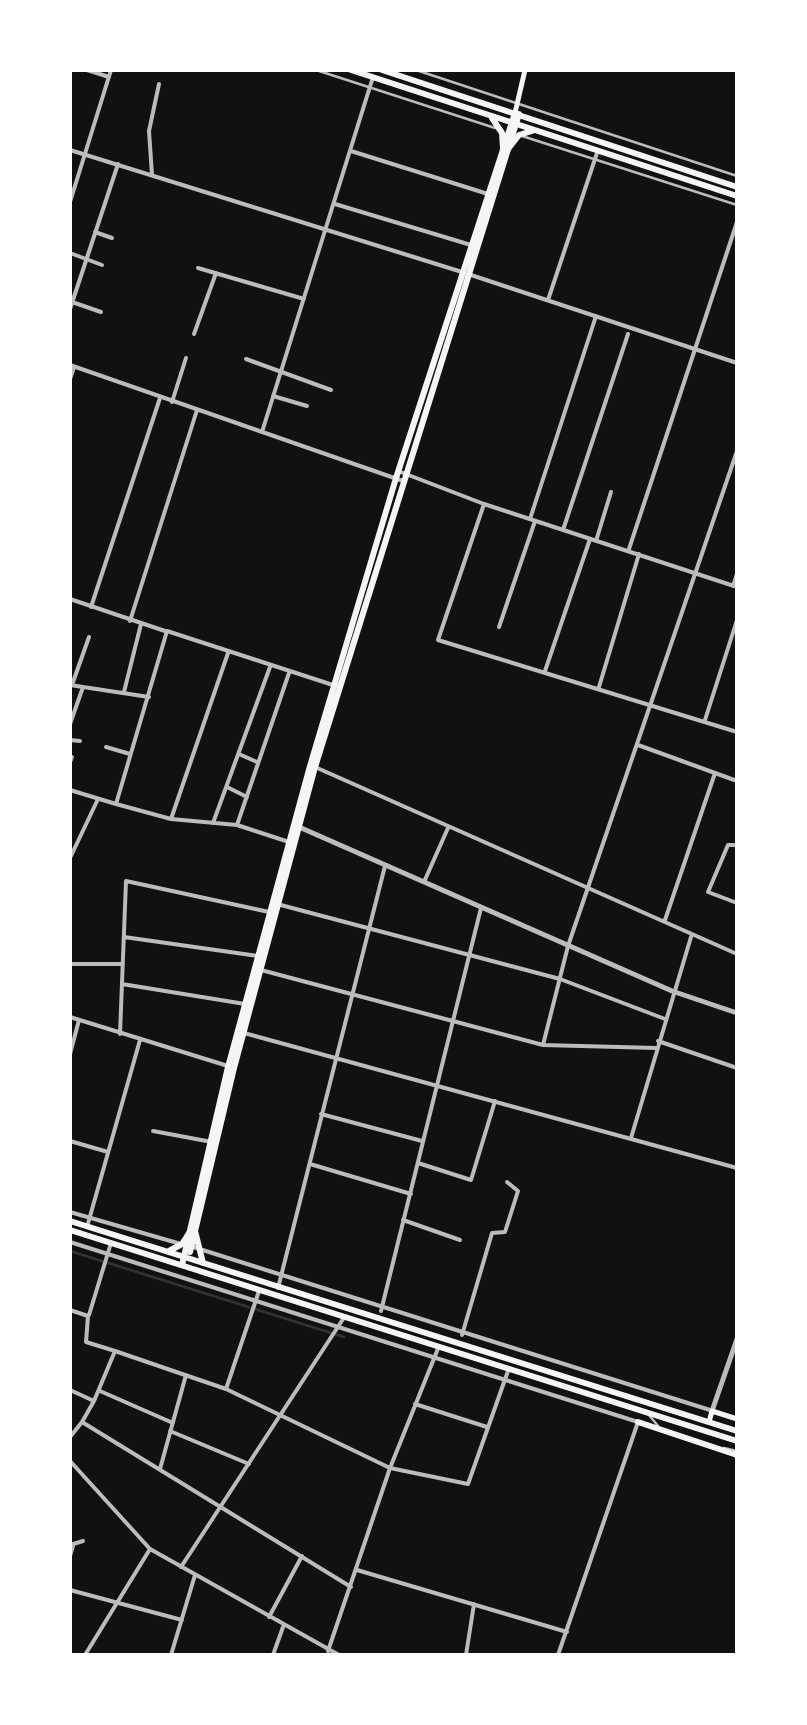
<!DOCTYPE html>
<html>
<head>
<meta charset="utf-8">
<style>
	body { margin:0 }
	#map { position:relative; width:807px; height:1725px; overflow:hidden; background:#111; font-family:Overpass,sans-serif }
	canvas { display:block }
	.frame { position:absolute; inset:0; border:72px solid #fff; pointer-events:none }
</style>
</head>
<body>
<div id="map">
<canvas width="807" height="1725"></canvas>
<div class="frame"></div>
</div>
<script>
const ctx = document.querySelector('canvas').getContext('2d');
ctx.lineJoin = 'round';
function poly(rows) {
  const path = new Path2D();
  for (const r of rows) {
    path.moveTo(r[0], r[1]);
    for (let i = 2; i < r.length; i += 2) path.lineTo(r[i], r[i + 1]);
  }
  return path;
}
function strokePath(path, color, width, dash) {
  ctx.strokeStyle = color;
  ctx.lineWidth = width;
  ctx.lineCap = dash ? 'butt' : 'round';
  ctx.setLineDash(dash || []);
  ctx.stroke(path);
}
strokePath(poly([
	[70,1251,344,1337]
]), '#333', 2.5);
strokePath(poly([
	[316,70,495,128],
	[416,70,737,176],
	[522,136,737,205],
	[648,1414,659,1427],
	[724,1448,737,1451]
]), '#bcbcbc', 2.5);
strokePath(poly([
	[87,70,109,77],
	[70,150,462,272],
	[351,151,488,194],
	[152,175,149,131,159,84],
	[70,202,111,70],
	[335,204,471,245],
	[95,232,112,238],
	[70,253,102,265],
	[198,268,304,299],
	[471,275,737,363],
	[548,300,597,153],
	[72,302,101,312],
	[70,309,118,164],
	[194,334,216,273],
	[246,359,331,390],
	[70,365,403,481],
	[70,379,74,367],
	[273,396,307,406],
	[172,402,186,358],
	[262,432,373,77],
	[398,471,484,504,737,587],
	[484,504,438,640,737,732],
	[530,519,596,316],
	[563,530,628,334],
	[596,541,611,492],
	[629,549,737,222],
	[733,586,737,574],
	[70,599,165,631],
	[91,607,160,398],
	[130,621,197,410],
	[499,627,535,521],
	[545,671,590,539],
	[70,685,149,697],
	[72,685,89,637],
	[599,687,639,554],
	[124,692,141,624],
	[705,720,737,620],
	[70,724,83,687],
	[70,740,80,741],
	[638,745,737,781],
	[106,747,130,754],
	[239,754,257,762],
	[70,762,72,757],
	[315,767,737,954],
	[227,787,247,797],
	[70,790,116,804],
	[171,819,228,653],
	[213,823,270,667],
	[237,825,289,673],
	[289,842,237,825,171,819,116,804,167,631,336,686],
	[737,845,728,845,708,892,737,903],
	[70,858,98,799],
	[424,882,448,828],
	[277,904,560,979,665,1019],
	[665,920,715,773],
	[124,937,258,956],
	[70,964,123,964],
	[261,970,543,1045,656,1048],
	[122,984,245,1004],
	[70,1017,228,1066],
	[244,1033,737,1168],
	[120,1034,126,881,269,912],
	[658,1041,737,1068],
	[543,1045,568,946,737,451],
	[70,1054,79,1020],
	[321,1114,422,1141],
	[153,1131,212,1142],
	[631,1138,691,937],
	[70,1141,108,1152],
	[418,1163,471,1180,495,1101],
	[310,1164,411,1194],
	[70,1212,181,1244],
	[403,1220,460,1240],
	[87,1227,140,1040],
	[70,1242,638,1422,558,1655],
	[190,1246,710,1410],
	[278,1288,385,866],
	[259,1291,226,1389,390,1468,468,1484,508,1371],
	[70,1310,88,1316,86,1342,115,1351,94,1401],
	[381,1311,481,908],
	[89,1315,111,1243],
	[462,1335,492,1233,505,1232,518,1191,507,1182],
	[115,1351,226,1389],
	[70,1390,94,1401,82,1422,351,1587],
	[100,1391,173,1423],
	[415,1404,487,1427],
	[170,1431,249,1464],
	[70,1437,82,1422],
	[70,1461,150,1549,339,1655],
	[160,1469,186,1375],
	[70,1545,83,1541],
	[70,1556,73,1546],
	[181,1567,345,1316],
	[357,1570,567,1632],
	[70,1590,182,1620],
	[269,1617,302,1556],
	[328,1651,390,1468,439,1346],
	[85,1655,150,1549],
	[171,1655,195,1575],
	[273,1655,283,1627],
	[466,1655,474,1604],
	[734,1655,737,1655]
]), '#bcbcbc', 4);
strokePath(poly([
	[299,827,672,991,737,1013],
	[712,1411,737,1339]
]), '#bcbcbc', 5);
strokePath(poly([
	[515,113,525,70],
	[709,1422,712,1411,737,1419]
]), '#f5f5f5', 5);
strokePath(poly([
	[190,1252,234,1068,315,767,519,114],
	[182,1265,228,1067,310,766,396,478,515,113],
	[638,1422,737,1455]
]), '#f5f5f5', 6);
strokePath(poly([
	[351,70,737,196],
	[382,70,737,187],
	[492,118,502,133,503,148],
	[508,149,519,135,532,131],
	[70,1221,737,1431],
	[70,1230,737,1441],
	[195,1231,203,1263],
	[169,1251,182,1244,191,1230]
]), '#f5f5f5', 6);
</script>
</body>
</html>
